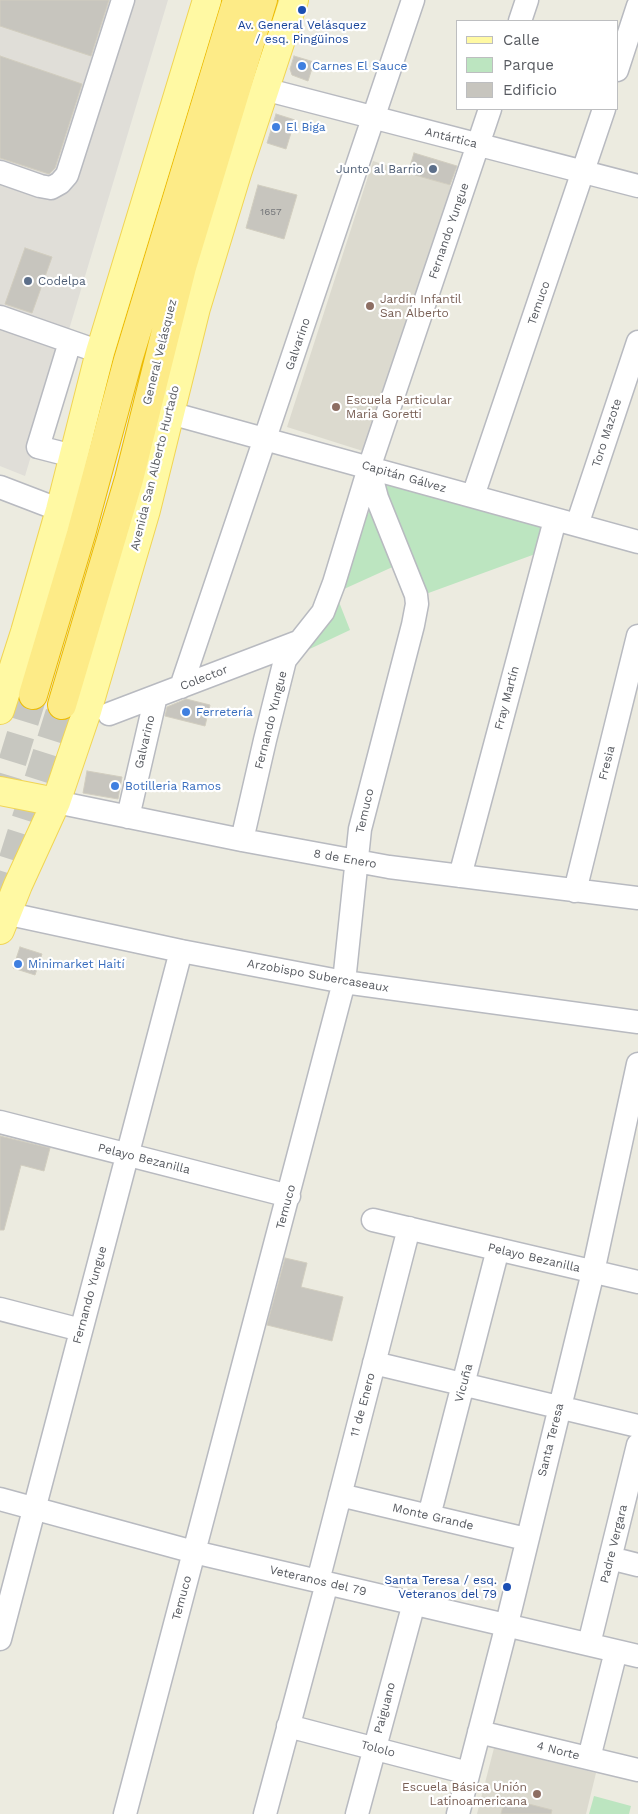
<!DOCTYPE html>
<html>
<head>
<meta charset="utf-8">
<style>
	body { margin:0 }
	#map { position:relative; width:638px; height:1814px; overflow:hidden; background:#ecebe0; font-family:"Work Sans",sans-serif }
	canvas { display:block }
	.legend { position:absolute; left:456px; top:20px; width:162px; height:90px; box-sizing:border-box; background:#fff; border:1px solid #bdbec0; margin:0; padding:6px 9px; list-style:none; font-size:15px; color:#595c62 }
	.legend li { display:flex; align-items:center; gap:10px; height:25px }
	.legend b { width:25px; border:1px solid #bdbec0 }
</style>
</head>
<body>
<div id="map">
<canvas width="638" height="1814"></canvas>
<ul class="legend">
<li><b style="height:6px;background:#fff9a3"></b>Calle</li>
<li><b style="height:14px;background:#bce5c0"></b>Parque</li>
<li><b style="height:14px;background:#c7c5be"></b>Edificio</li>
</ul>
</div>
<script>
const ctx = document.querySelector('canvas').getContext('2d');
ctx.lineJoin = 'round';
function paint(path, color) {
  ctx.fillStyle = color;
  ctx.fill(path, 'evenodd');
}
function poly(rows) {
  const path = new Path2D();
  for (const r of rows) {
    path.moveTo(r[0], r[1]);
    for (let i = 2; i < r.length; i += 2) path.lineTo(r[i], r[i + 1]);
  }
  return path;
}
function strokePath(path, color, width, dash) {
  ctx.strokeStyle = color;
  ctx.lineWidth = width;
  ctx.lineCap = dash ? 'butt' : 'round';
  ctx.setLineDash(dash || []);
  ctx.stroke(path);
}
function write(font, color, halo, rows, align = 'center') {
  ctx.font = font + ' "Work Sans",sans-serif';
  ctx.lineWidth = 4.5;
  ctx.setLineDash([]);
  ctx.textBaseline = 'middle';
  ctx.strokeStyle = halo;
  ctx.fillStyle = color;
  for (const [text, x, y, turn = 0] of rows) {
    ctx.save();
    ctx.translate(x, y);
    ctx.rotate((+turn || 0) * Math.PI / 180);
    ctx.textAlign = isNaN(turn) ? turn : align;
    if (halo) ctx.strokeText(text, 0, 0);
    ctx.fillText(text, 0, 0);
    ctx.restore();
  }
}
paint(poly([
	[0,0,168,0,25,476,0,466]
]), '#e0ded8');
paint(poly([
	[373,161,452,186,366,452,287,427],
	[494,1748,596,1773,586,1814,477,1814]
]), '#dcdacf');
paint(poly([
	[392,481,541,524,544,532,538,553,423,595,408,560,344,589,339,602,350,630,299,654,350,545,385,484],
	[594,1796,631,1806,629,1814,589,1814]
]), '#bce5c0');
const building = poly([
	[0,0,109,0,91,56,0,26,0,0],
	[0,56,82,84,55,168,49,174,0,158,0,56],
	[294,56,314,62,308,81,292,75,290,69,294,56],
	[276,114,295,120,286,149,267,143,276,114],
	[414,153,457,166,450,185,408,173,414,153],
	[258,185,297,195,284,239,246,228,258,185],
	[25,248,52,257,32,313,5,304,25,248],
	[186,699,210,705,205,726,165,716,167,707,186,699],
	[87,771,122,777,118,799,83,793,87,771],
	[20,947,42,954,35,975,13,968,20,947],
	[0,1136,50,1148,44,1171,21,1165,4,1230,0,1230,0,1136],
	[285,1258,307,1263,301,1287,343,1297,332,1341,267,1325,285,1258],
	[505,1798,552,1810,551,1814,501,1814,505,1798]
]);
paint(building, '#c7c5be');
strokePath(building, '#d1cdbf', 1);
strokePath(poly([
	[0,802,33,695],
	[0,900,62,705]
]), '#c7c7c0', 28, [28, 14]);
const minor = poly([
	[520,21,527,0],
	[617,70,638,6],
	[264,89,638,186],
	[0,172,40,186,51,188,60,183,67,175,123,0],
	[0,317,100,352],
	[70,342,38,447,73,456],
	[170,413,638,542],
	[0,487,60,510],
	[473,496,604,109],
	[577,525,638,342],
	[181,687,413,0],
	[109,714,298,642],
	[56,802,242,840,389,867,638,898],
	[128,817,156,696],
	[242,840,265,740,285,660,323,612,334,583,369,468,490,109],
	[460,876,555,520],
	[575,891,638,636],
	[0,912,181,951,344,982,638,1022],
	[0,1122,289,1196],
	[373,1220,638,1282],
	[0,1309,81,1330],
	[374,1363,638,1426],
	[340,1495,526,1539],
	[0,1499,194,1552,638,1656],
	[429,1516,498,1249],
	[610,1558,638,1565],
	[318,1581,409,1228],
	[0,1639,181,951],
	[589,1644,638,1445],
	[288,1726,468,1773],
	[479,1732,638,1770],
	[589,1758,616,1651],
	[125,1814,344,982,360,829,413,625,417,604,416,595,377,498,369,468],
	[265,1814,327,1583],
	[357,1814,414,1603],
	[458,1814,503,1640,593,1272,638,1064]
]);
const major = poly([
	[0,710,25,632,60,510,100,352,207,0],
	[0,791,56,802],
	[0,930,18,885,56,802,87,711,146,510,196,308,238,170,294,0]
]);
const highway = poly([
	[33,695,81,534,128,360,237,0],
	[62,705,129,479,182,267,263,0]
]);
strokePath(minor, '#b8bac0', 25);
strokePath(major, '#f1d554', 30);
strokePath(highway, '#edbb00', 30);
strokePath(minor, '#fff', 22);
strokePath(major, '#fff9a3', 28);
strokePath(highway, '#fdeb87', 28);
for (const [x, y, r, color] of [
	[302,10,5,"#1a4fb4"],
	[302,66,5,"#3f7fe0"],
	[276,127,5,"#3f7fe0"],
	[433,169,5,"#5c6f8a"],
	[28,281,5,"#5c6f8a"],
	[370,306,5,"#8d6e63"],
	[336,407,5,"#8d6e63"],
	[186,712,5,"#3f7fe0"],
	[115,786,5,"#3f7fe0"],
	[18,964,5,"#3f7fe0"],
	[507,1587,5,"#1a4fb4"],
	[537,1794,5,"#8d6e63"]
]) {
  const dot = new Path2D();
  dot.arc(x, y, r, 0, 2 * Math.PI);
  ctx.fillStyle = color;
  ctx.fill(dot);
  strokePath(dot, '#fff', 2);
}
write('10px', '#747679', null, [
	["1657",271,212]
]);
write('12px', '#164399', '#fff', [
	["Av. General Velásquez",302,25],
	["/ esq. Pingüinos",302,39],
	["Santa Teresa / esq.",497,1580,"right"],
	["Veteranos del 79",497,1594,"right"]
]);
write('12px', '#366cbe', '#fff', [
	["Carnes El Sauce",312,66],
	["El Biga",286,127],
	["Ferretería",196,712],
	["Botilleria Ramos",125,786],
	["Minimarket Haití",28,964]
], 'left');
write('12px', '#595c62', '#fff', [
	["Antártica",451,138,14],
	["Fernando Yungue",449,231,-71],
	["Temuco",539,303,-71],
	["Galvarino",298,344,-71],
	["General Velásquez",160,352,-76],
	["Toro Mazote",607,433,-72],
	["Avenida San Alberto Hurtado",155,468,-76],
	["Capitán Gálvez",404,477,16],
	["Colector",204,678,-21],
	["Fray Martín",507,698,-75],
	["Fernando Yungue",271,720,-76],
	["Galvarino",145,742,-77],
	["Fresia",607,763,-76],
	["Temuco",365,811,-77],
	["8 de Enero",345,859,10],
	["Arzobispo Subercaseaux",318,976,10],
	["Pelayo Bezanilla",144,1159,14],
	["Temuco",286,1207,-75],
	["Pelayo Bezanilla",534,1258,13],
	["Fernando Yungue",90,1295,-75],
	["Vicuña",464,1383,-75],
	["11 de Enero",363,1405,-75],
	["Santa Teresa",551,1440,-76],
	["Monte Grande",433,1517,13],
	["Padre Vergara",614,1544,-76],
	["Veteranos del 79",318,1581,13],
	["Temuco",182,1598,-75],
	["Paiguano",385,1708,-75],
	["Tololo",378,1749,15],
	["4 Norte",558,1751,14]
]);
write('12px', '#4e5e75', '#fff', [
	["Junto al Barrio",423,169],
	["Codelpa",38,281,"left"]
], 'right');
write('12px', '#785e54', '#fff', [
	["Jardín Infantil",380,299],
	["San Alberto",380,313],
	["Escuela Particular",346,400],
	["Maria Goretti",346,414],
	["Escuela Básica Unión",527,1787,"right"],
	["Latinoamericana",527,1801,"right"]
], 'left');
</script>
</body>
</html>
